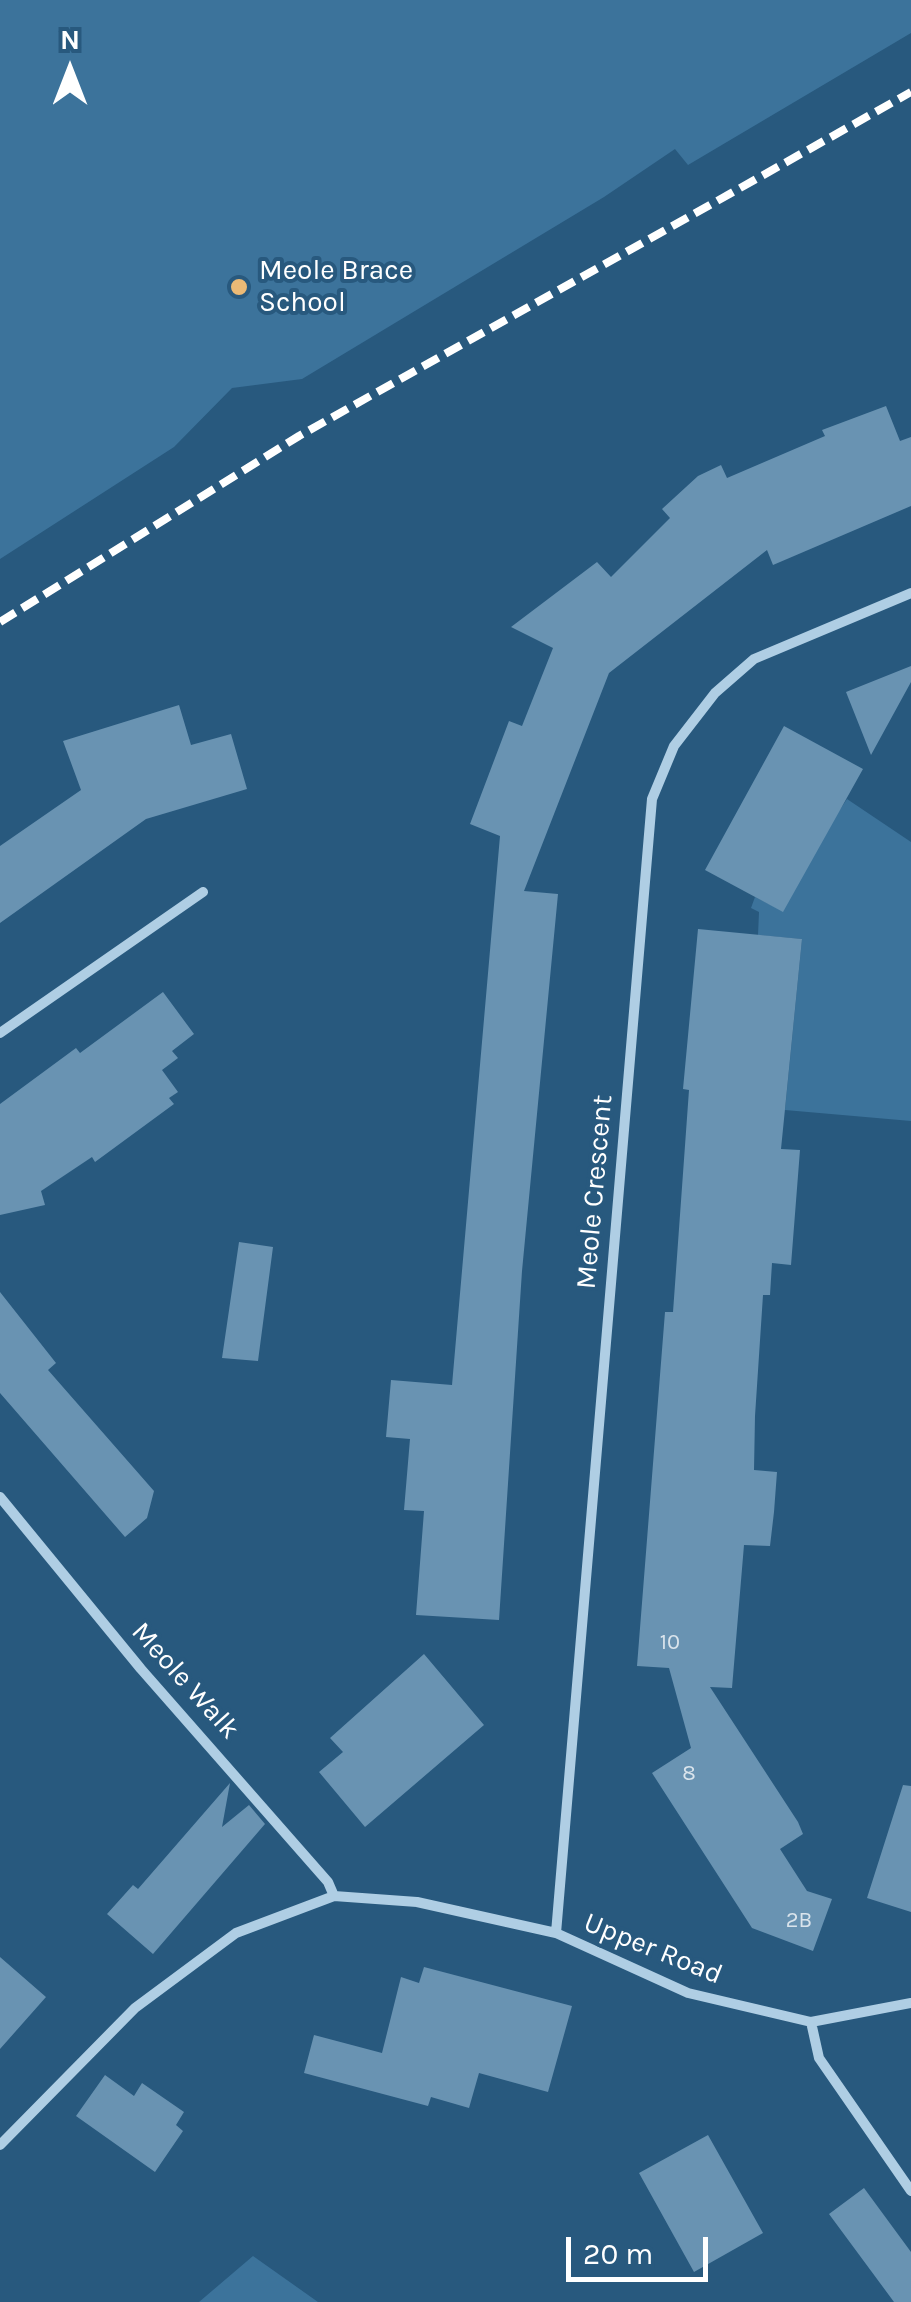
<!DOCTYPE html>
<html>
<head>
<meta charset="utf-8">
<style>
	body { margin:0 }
	#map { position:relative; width:911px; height:2302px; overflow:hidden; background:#28597e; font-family:Karla,sans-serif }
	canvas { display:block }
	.north { position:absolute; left:20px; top:20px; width:100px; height:100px; -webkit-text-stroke:8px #28597e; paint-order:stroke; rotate:0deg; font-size:28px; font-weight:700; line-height:40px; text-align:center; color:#fff }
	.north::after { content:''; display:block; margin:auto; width:35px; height:45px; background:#fff; clip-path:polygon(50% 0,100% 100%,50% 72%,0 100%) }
	.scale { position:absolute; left:566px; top:2237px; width:142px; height:45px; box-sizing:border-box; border:5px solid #fff; border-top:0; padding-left:12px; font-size:30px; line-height:35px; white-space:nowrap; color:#fff; -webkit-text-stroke:8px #28597e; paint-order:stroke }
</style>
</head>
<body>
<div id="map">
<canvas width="911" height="2302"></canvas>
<div class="north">N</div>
<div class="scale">20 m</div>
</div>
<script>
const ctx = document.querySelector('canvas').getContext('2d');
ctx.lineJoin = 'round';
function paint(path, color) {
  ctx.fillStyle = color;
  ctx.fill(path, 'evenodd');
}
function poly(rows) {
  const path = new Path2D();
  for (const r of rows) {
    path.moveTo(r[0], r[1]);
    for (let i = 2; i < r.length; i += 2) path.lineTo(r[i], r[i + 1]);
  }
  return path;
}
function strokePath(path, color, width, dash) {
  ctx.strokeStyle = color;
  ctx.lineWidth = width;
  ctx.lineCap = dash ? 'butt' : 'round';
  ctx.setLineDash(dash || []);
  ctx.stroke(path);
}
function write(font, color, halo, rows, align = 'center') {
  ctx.font = font + ' Karla,sans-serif';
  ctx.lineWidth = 8;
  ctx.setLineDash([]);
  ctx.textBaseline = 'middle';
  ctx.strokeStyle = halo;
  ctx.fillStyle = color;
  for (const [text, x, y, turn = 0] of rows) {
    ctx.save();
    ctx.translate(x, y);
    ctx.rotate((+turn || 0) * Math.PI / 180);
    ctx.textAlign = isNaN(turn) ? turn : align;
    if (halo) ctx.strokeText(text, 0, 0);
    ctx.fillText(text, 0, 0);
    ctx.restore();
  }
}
paint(poly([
	[0,0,911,0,911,33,688,165,675,149,604,197,302,379,232,388,174,447,0,559],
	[814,798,839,811,847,799,911,842,911,1121,785,1110,802,939,758,935,759,912,751,908,755,897,783,911],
	[253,2256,318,2302,199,2302]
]), '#3c739b');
paint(poly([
	[886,406,900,441,911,437,911,506,773,565,767,550,609,673,524,891,558,894,522,1271,499,1620,416,1615,424,1511,404,1510,410,1439,386,1437,391,1380,452,1385,500,836,470,824,509,721,522,726,553,648,511,627,597,562,611,577,670,518,662,509,698,476,721,465,727,478,825,436,822,430],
	[911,666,911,682,871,755,846,692],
	[179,705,191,745,231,734,247,789,146,819,0,923,0,846,81,790,63,741],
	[784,726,863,769,783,912,705,870],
	[698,929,802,939,781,1149,800,1150,791,1265,772,1263,770,1295,763,1295,755,1416,754,1470,777,1472,774,1512,770,1546,744,1545,732,1688,710,1687,798,1822,803,1834,780,1849,807,1891,832,1899,813,1951,752,1928,652,1773,691,1748,669,1668,637,1666,665,1312,673,1312,689,1090,683,1089],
	[163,992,194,1034,172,1051,178,1058,162,1070,178,1092,169,1098,174,1104,95,1162,92,1157,41,1191,45,1205,0,1215,0,1104,76,1048,80,1053],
	[239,1242,273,1247,258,1361,222,1358],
	[0,1292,56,1363,48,1370,154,1491,147,1518,125,1537,0,1393],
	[424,1654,484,1725,365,1827,319,1772,343,1752,330,1738],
	[230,1783,222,1827,249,1805,265,1824,153,1954,107,1914,133,1885,138,1889],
	[903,1785,911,1786,911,1912,867,1898],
	[0,1957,46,1997,0,2049],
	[424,1967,572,2006,548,2092,479,2073,469,2108,431,2097,428,2106,304,2073,314,2035,382,2053,401,1977,419,1983],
	[105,2075,134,2096,142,2083,184,2112,176,2125,183,2131,155,2172,76,2116],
	[708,2135,763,2233,694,2272,639,2173],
	[864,2188,911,2252,911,2302,894,2302,829,2214]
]), '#6993b2');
strokePath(poly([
	[0,1033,203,892],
	[0,1497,141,1669,328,1882,334,1896],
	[556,1933,652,799,674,746,715,693,754,659,911,593],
	[811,2022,819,2058,911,2191],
	[0,2145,135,2008,236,1933,334,1896,417,1902,556,1933,688,1993,811,2022,911,2003]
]), '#afcee4', 10);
strokePath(poly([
	[0,622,299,436,911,92]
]), '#fff', 8, [18, 8]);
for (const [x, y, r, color] of [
	[239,287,10,"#ebba76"]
]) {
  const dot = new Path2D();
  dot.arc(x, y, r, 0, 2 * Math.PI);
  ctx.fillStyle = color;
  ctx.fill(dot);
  strokePath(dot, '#28597e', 4);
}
write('22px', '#dae4ec', null, [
	["10",670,1643],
	["8",689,1774],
	["2B",799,1921]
]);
write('28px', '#fff', '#28597e', [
	["Meole Brace",259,271],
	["School",259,303]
], 'left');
write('28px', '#fff', '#28597e', [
	["Meole Crescent",595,1192,-85],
	["Meole Walk",185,1681,48],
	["Upper Road",653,1949,22]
]);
</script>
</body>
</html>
